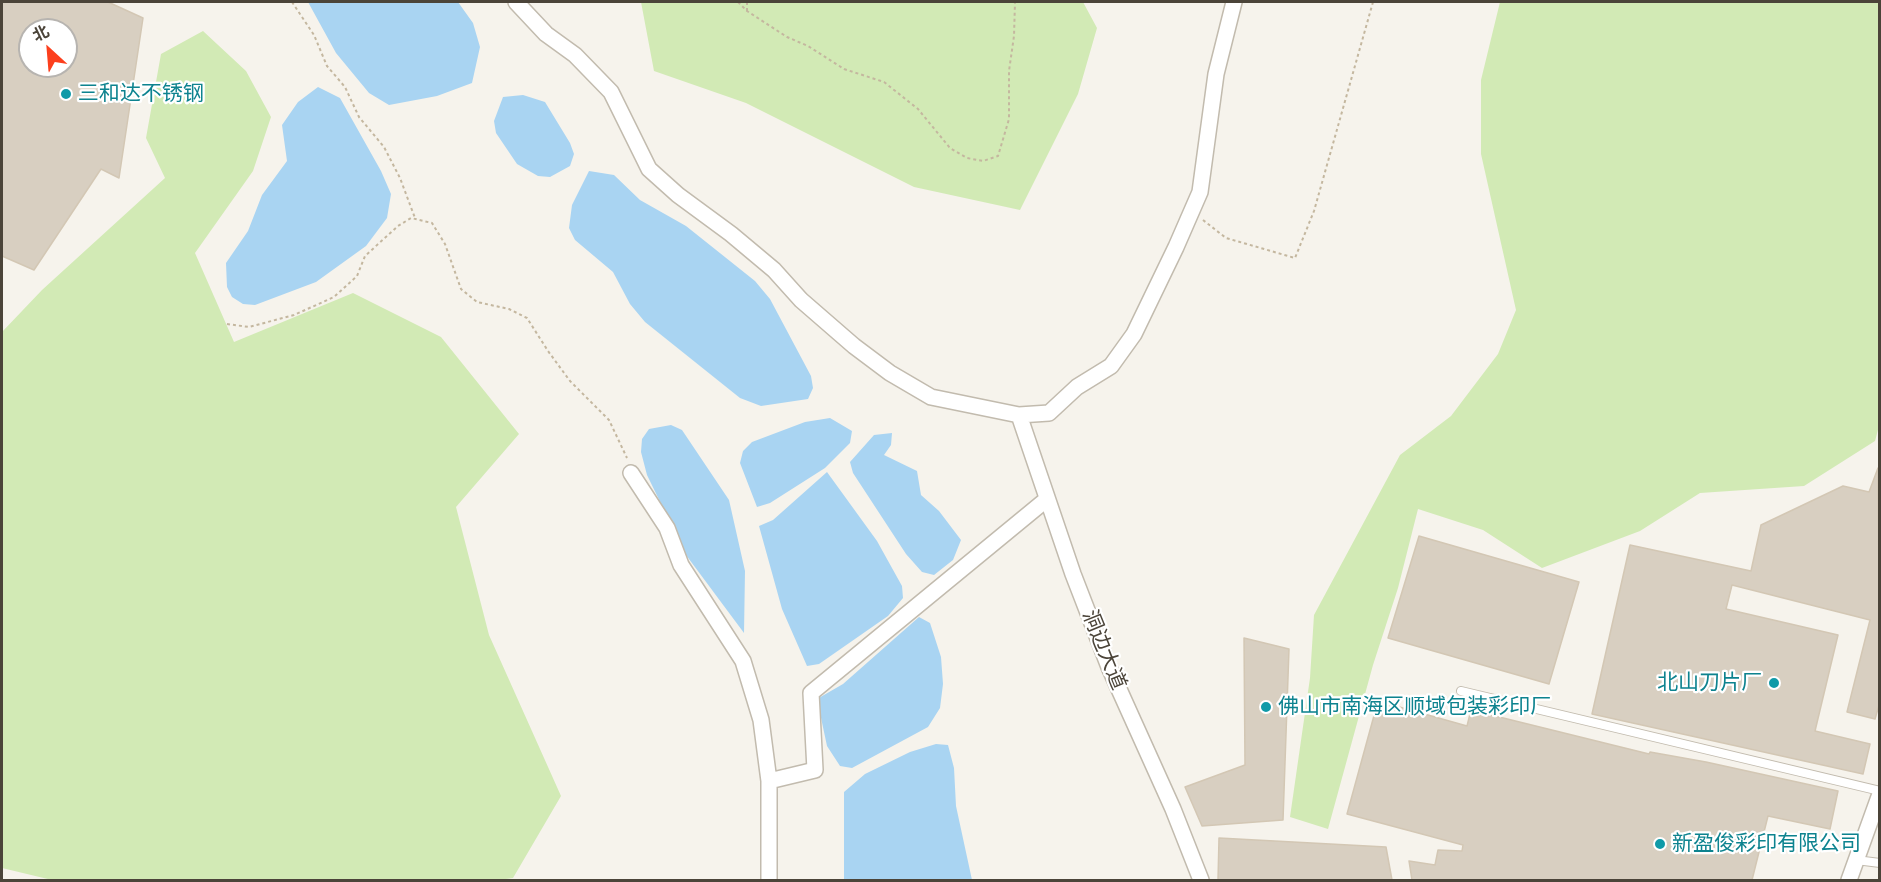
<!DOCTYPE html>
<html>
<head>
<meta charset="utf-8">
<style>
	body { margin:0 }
	#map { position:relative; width:1881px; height:882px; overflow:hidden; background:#f6f3ec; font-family:Raleway,"Noto Sans SC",sans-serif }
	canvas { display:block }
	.frame { position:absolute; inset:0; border:3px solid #4b4439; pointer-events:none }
	.north { position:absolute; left:18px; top:18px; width:60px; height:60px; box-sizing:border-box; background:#fff; border:2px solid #b7b4b0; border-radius:50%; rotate:334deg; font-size:16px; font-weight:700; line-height:24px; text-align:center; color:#4b4439 }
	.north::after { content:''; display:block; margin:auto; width:21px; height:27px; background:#fc3f1d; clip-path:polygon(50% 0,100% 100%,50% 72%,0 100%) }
</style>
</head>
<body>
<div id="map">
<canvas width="1881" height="882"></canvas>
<div class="frame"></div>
<div class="north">北</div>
</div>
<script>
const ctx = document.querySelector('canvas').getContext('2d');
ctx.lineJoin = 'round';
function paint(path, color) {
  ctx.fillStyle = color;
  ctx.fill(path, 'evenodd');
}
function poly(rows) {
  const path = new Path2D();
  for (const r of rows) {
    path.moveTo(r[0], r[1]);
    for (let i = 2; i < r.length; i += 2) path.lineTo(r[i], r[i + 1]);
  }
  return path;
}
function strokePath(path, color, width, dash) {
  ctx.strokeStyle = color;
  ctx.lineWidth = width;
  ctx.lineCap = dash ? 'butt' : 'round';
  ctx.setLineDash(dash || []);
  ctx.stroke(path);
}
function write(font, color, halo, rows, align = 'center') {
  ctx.font = font + ' Raleway,"Noto Sans SC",sans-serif';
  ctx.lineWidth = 4.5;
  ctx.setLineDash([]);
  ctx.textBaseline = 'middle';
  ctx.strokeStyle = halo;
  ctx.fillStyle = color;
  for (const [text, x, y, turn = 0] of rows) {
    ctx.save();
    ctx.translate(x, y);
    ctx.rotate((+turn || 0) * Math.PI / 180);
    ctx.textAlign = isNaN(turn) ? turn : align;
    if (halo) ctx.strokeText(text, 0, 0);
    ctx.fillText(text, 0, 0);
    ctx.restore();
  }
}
paint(poly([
	[641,2,1083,2,1097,28,1078,94,1020,210,914,187,746,103,654,71],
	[1500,2,1879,2,1879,426,1875,441,1804,486,1700,493,1640,531,1542,568,1483,530,1418,509,1398,588,1373,665,1328,829,1290,817,1310,678,1314,615,1400,455,1451,416,1498,354,1516,310,1481,154,1481,80],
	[203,31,246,71,271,117,253,171,195,253,234,342,353,293,441,337,519,434,456,507,489,635,561,796,513,878,499,880,52,880,2,868,2,332,42,290,165,178,146,138,161,54]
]), '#d2eab5');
paint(poly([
	[308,2,458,2,473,23,480,47,472,83,437,96,389,105,369,93,336,53],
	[318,87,340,98,381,171,391,194,387,218,366,246,316,282,255,305,243,304,232,297,227,287,226,263,248,231,262,195,287,161,282,125,298,102],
	[523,95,545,102,570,143,574,154,570,166,550,177,538,176,517,164,496,133,494,121,503,97],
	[589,171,614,175,640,200,686,226,755,281,770,299,811,376,813,388,808,399,761,406,740,398,645,322,630,304,613,272,575,240,569,228,572,205],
	[830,418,852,431,850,443,825,468,770,503,757,507,740,463,743,451,752,442,805,422],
	[671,425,682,430,729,500,745,571,744,633,686,555,647,475,641,452,642,439,649,429],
	[892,433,891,445,884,455,917,471,921,495,939,511,961,540,953,560,934,575,922,572,906,554,853,473,850,462,874,435],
	[827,472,877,541,902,586,903,598,888,616,819,664,807,666,782,609,759,526,773,520],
	[919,617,930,623,941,657,943,684,940,708,928,727,852,768,840,766,827,746,817,699,843,684],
	[936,744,948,745,954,768,956,806,972,880,844,880,844,792,865,774,910,752]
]), '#a9d4f2');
const building = poly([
	[2,2,108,2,143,18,119,178,101,169,34,270,2,256,2,2],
	[30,30,66,30,66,66,30,66,30,30],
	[1878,468,1880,702,1875,719,1847,712,1870,620,1732,585,1726,609,1838,635,1815,731,1870,744,1863,774,1592,714,1630,545,1751,571,1761,525,1843,486,1869,492,1878,468],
	[1419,536,1579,582,1549,684,1388,638,1419,536],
	[1244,638,1289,649,1283,820,1202,826,1185,787,1245,765,1244,638],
	[1378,701,1467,726,1471,710,1649,754,1650,752,1706,762,1838,791,1830,829,1768,816,1752,880,1412,880,1409,861,1435,865,1438,850,1462,851,1463,845,1347,814,1378,701],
	[1219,838,1386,847,1392,880,1218,880,1219,838]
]);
paint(building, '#d8cfc1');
strokePath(building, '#d3c7b4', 1.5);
const service = poly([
	[1461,691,1880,791],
	[1856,860,1880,863]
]);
const minor = poly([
	[516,2,546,34,575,55,611,92,649,169,678,195,731,234,774,270,801,300,854,346,890,373,931,397,1019,415,1049,413,1077,387,1111,366,1134,334,1176,247,1200,192,1216,74,1234,2],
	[1019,415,1073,574,1109,667,1173,809,1201,880],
	[631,473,667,528,681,565,743,661,761,720,769,781],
	[769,880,769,781,815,770,811,693,1047,499],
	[1849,880,1880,794]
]);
strokePath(service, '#c2bbae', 10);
strokePath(minor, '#c2bbae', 18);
strokePath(poly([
	[292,2,314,35,327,66,345,87,359,117,384,147,400,178,415,218],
	[738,2,747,11,787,37,808,46,844,69,884,82,918,109,950,148,967,158,983,161,998,156,1009,119,1009,71,1014,36,1015,2],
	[747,2,747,11],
	[1203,220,1226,238,1295,258,1314,211,1373,2],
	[227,324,249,327,294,315,334,297,357,276,365,256,398,226,411,218,432,223,445,244,461,289,477,302,509,309,527,318,548,351,570,381,609,420,627,458]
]), '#c4b79f', 2, [3, 3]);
strokePath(service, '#fff', 8);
strokePath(minor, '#fff', 15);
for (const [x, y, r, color] of [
	[66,94,6,"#0f9aa8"],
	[1774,683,6,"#0f9aa8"],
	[1266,707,6,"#0f9aa8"],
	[1660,844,6,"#0f9aa8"]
]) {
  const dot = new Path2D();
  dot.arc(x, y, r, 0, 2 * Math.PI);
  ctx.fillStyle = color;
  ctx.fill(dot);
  strokePath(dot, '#fff', 2);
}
write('21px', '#0d838f', '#fff', [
	["三和达不锈钢",78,94],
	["北山刀片厂",1762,683,"right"],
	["佛山市南海区顺域包装彩印厂",1278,707],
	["新盈俊彩印有限公司",1672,844]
], 'left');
write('21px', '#4b4439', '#fff', [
	["洞边大道",1104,650,68]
]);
</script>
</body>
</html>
